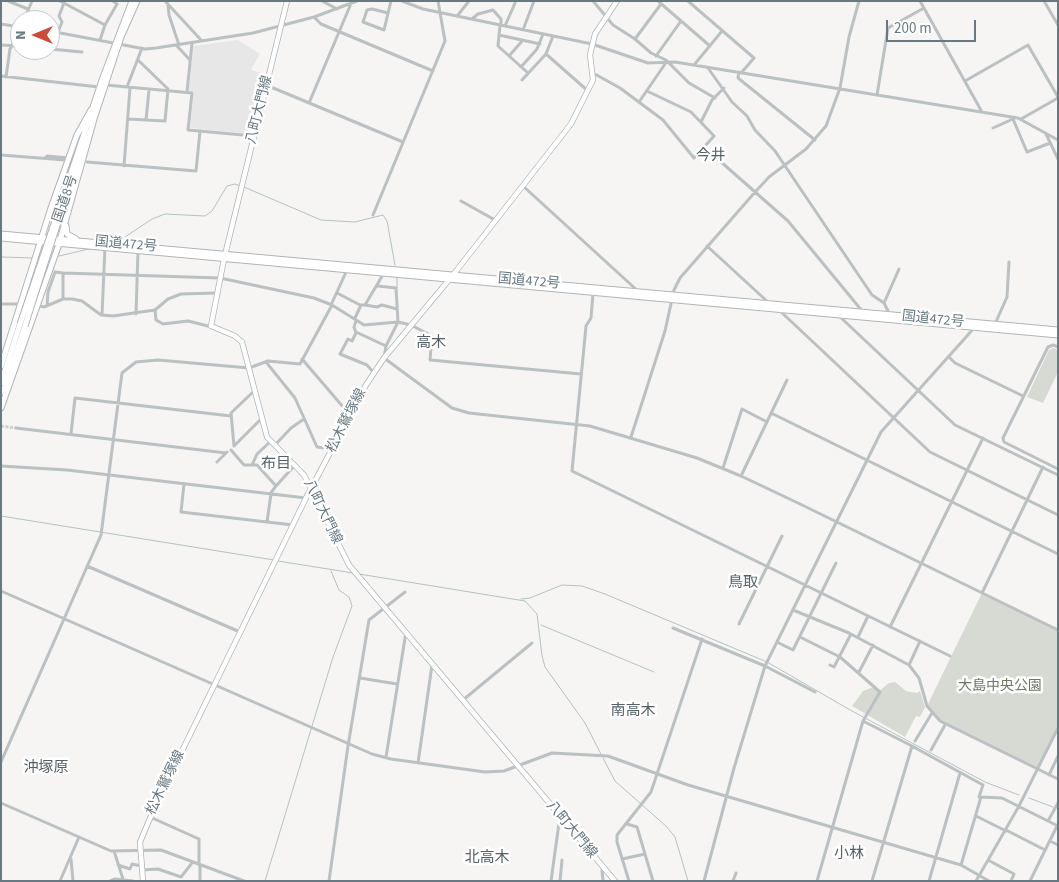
<!DOCTYPE html>
<html>
<head>
<meta charset="utf-8">
<style>
	body { margin:0 }
	#map { position:relative; width:1059px; height:882px; overflow:hidden; background:#f6f5f3; font-family:"Source Sans 3",sans-serif }
	canvas { display:block }
	.frame { position:absolute; inset:0; border:2px solid #687981; pointer-events:none }
	.north { position:absolute; left:10px; top:10px; width:50px; height:50px; box-sizing:border-box; background:#fff; border:1px solid #c3c9cd; border-radius:50%; rotate:270deg; font-size:14px; font-weight:700; line-height:20px; text-align:center; color:#687981 }
	.north::after { content:''; display:block; margin:auto; width:18px; height:22px; background:#d04a39; clip-path:polygon(50% 0,100% 100%,50% 72%,0 100%) }
	.scale { position:absolute; left:886px; top:20px; width:90px; height:22px; box-sizing:border-box; border:2px solid #687981; border-top:0; padding-left:6px; font-size:15px; line-height:18px; white-space:nowrap; color:#687981; -webkit-text-stroke:4px #fff; paint-order:stroke }
</style>
</head>
<body>
<div id="map">
<canvas width="1059" height="882"></canvas>
<div class="frame"></div>
<div class="north">N</div>
<div class="scale">200 m</div>
</div>
<script>
const ctx = document.querySelector('canvas').getContext('2d');
ctx.lineJoin = 'round';
function paint(path, color) {
  ctx.fillStyle = color;
  ctx.fill(path, 'evenodd');
}
function poly(rows) {
  const path = new Path2D();
  for (const r of rows) {
    path.moveTo(r[0], r[1]);
    for (let i = 2; i < r.length; i += 2) path.lineTo(r[i], r[i + 1]);
  }
  return path;
}
function strokePath(path, color, width, dash) {
  ctx.strokeStyle = color;
  ctx.lineWidth = width;
  ctx.lineCap = dash ? 'butt' : 'round';
  ctx.setLineDash(dash || []);
  ctx.stroke(path);
}
function write(font, color, halo, rows, align = 'center') {
  ctx.font = font + ' "Source Sans 3","Noto Sans JP",sans-serif';
  ctx.lineWidth = 5;
  ctx.setLineDash([]);
  ctx.textBaseline = 'middle';
  ctx.strokeStyle = halo;
  ctx.fillStyle = color;
  for (const [text, x, y, turn = 0] of rows) {
    ctx.save();
    ctx.translate(x, y);
    ctx.rotate((+turn || 0) * Math.PI / 180);
    ctx.textAlign = isNaN(turn) ? turn : align;
    if (halo) ctx.strokeText(text, 0, 0);
    ctx.fillText(text, 0, 0);
    ctx.restore();
  }
}
paint(poly([
	[238,40,260,54,251,70,266,74,251,134,190,128,194,92,189,91,193,46]
]), '#e6e7e6');
paint(poly([
	[1053,348,1058,350,1058,372,1043,403,1027,397,1049,350],
	[982,593,1058,630,1058,727,1037,769,940,721,927,706],
	[895,682,906,691,917,693,920,691,925,707,920,717,916,716,905,737,852,706,863,691,874,687,878,692,889,683]
]), '#d6dad2');
strokePath(poly([
	[244,187,321,220,355,222,383,215,387,221,395,265],
	[113,242,122,239,152,219,165,214,205,216,212,211,227,186,235,184,240,186],
	[1,257,34,258],
	[55,257,93,248],
	[397,278,397,288],
	[1,516,274,560],
	[278,561,353,573],
	[359,574,525,601,537,614,542,656,545,667,585,723,601,754],
	[521,599,530,598,562,585,582,586,605,594,767,662,852,711,985,782,1019,795],
	[541,625,654,672],
	[603,758,615,781,667,827,675,837,688,881],
	[1029,798,1053,807],
	[265,881,333,657,352,606,349,597,339,590,331,571]
]), '#b4c1c3', 1);
strokePath(poly([
	[1,426,16,428]
]), '#cbd0d1', 3, [3, 1.5]);
const major = poly([
	[287,1,224,259,211,326,235,336,242,342,267,437,304,475,349,565,615,881],
	[143,881,140,842,156,804,306,498,366,385,384,358,453,275,571,124,593,80,590,55,595,34,617,1]
]);
const highway = poly([
	[93,122,121,37,137,1],
	[57,215,102,80,132,1],
	[60,216,89,132],
	[66,226,67,234,76,239],
	[1,234,1058,330],
	[1,238,1058,335],
	[1,366,51,208,77,135,91,110],
	[1,383,20,324],
	[3,392,25,326],
	[1,408,59,244,94,119]
]);
strokePath(major, '#afb4b7', 6);
strokePath(highway, '#b1b5b7', 7);
strokePath(poly([
	[8,1,28,9],
	[60,1,105,25,100,40],
	[165,1,202,41],
	[322,1,337,9],
	[402,1,423,9,592,44,648,63,675,62,1018,118,1058,140],
	[593,1,613,25,635,39,651,53,666,60,689,83,715,98],
	[658,1,710,46],
	[688,1,754,58,742,72],
	[920,1,982,112],
	[1044,1,1058,25],
	[168,4,169,15,179,45],
	[388,13,372,9,367,10,363,22,384,30,391,1],
	[458,15,469,1],
	[314,17,321,24,433,71],
	[473,18,478,14,493,10,501,19,501,25],
	[24,20,32,1],
	[1,24,20,27],
	[105,25,117,4,113,1],
	[500,25,498,46,528,73],
	[505,26,515,3],
	[523,30,534,1],
	[50,31,145,49,156,48,253,33,314,17,357,1],
	[58,32,62,22,59,16,64,3],
	[499,35,540,44],
	[635,39,661,4],
	[1,45,20,46],
	[176,45,190,60],
	[50,49,82,52],
	[546,54,588,91],
	[509,56,523,40],
	[656,56,681,21],
	[694,65,722,31],
	[521,67,537,49,543,34],
	[708,68,732,102,747,116,755,130,775,151,872,295,884,303,890,315],
	[739,72,738,78,815,140],
	[593,73,620,88,663,120,694,158,714,136,691,112,647,91],
	[1,76,99,87],
	[6,77,10,49,20,31],
	[522,80,546,54,553,36],
	[965,81,1028,45,1058,97],
	[106,85,192,93,188,130,254,136],
	[266,85,403,142],
	[127,87,142,48],
	[187,92,192,43],
	[877,95,888,28,924,8],
	[639,102,665,64],
	[309,103,350,6],
	[128,119,165,121,168,89,138,60],
	[1013,119,1027,152,1050,143],
	[1021,119,1058,98],
	[146,120,149,90],
	[701,122,712,100,724,88],
	[993,128,1015,118],
	[1046,134,1058,159],
	[704,147,788,221,863,312],
	[1,155,65,160],
	[45,158,47,156,69,158],
	[87,162,196,171,200,131],
	[124,166,130,88],
	[523,186,639,292],
	[461,201,495,220],
	[373,215,445,41,438,1],
	[707,246,769,303],
	[378,286,396,288,398,322,386,346,384,358,452,408,469,413,590,426,697,458,741,476,798,503,1058,630],
	[337,293,360,305],
	[593,293,591,318,586,326,572,471,950,656],
	[63,299,63,273,220,278,314,298,332,305,364,325,398,322,411,325,432,336,430,360,581,374],
	[884,303,899,269],
	[1,304,28,304],
	[36,305,44,307,63,299,72,299,82,301,101,315,113,316,155,310,168,299,181,294,217,293],
	[331,305,347,270],
	[365,305,377,307,382,305,397,309],
	[47,306,48,292,55,272,63,273],
	[155,310,156,320,163,324,188,321,212,327],
	[779,310,930,452,1058,515],
	[136,314,138,251],
	[102,315,105,247],
	[838,315,955,425,1058,475],
	[355,318,361,305,365,305,384,273],
	[356,321,354,327,356,333,352,341,348,339,340,354,367,365,374,373],
	[995,324,1007,297,1009,262],
	[356,332,386,346],
	[1058,347,1053,345,1048,347,1003,438,1004,442,1058,469],
	[949,357,955,363,1023,396],
	[302,359,350,415],
	[266,362,295,398,317,447,332,449],
	[771,413,1058,554],
	[16,428,226,453],
	[71,434,75,398,231,416],
	[631,437,665,331,674,290,680,278,756,191,769,177,806,149,826,126,840,88,849,37,859,1],
	[275,445,291,428,304,419],
	[234,446,231,413,255,390],
	[234,446,261,419],
	[231,450,244,465,257,465,276,486,295,465],
	[217,462,227,452],
	[252,465,257,454,271,441],
	[1,466,67,470,306,498],
	[723,468,742,409,767,422],
	[741,476,787,380],
	[184,484,181,512,293,525],
	[270,494,276,486],
	[267,522,271,494],
	[87,566,240,632],
	[1,591,372,754,391,759,485,772,504,771,552,753,608,756,688,785,961,865,989,881],
	[982,593,1043,467],
	[793,610,849,633,909,665,919,678,927,706,940,721,1058,779],
	[739,624,782,536],
	[890,627,983,438],
	[673,628,765,666,815,692],
	[800,637,840,657,880,692,863,721,817,881],
	[858,637,868,616],
	[777,642,793,650,836,563],
	[830,665,834,667,851,634],
	[909,665,920,641],
	[859,672,873,645],
	[360,678,397,684],
	[463,700,532,643],
	[863,721,912,746],
	[915,741,932,713],
	[931,750,945,725],
	[386,757,406,632],
	[1,762,101,535,122,373,136,362,158,360,249,368,268,361,300,364,332,305],
	[418,763,432,665],
	[1049,775,1058,756],
	[1,803,111,851,161,850,244,881],
	[976,816,1006,831],
	[150,817,199,839,199,865],
	[1048,821,1058,803],
	[627,824,637,827,653,881],
	[1006,830,1045,850],
	[1050,841,1058,845],
	[114,851,123,879],
	[71,859,73,881],
	[622,859,645,854],
	[988,860,1014,874,1011,881],
	[118,865,130,869,132,864,141,866],
	[200,865,200,881],
	[961,865,981,797,1002,798,1058,826],
	[142,870,158,869,181,877,192,863],
	[60,881,79,837],
	[110,881,115,879,133,881],
	[329,881,348,746,369,620,405,592],
	[551,881,559,823,564,821],
	[560,881,562,860],
	[603,881,602,870,604,868],
	[629,881,617,842,617,835,651,792,702,639],
	[704,881,734,768,765,666,881,432,975,327],
	[733,881,736,873],
	[872,881,912,746,983,785,979,797],
	[929,881,960,773],
	[976,881,1019,806,1058,728],
	[1030,881,1057,826]
]), '#bbc0c2', 3);
strokePath(major, '#fff', 4.5);
strokePath(highway, '#fff', 5);
const highwayBridge = poly([
	[20,324,57,215],
	[25,326,60,216]
]);
strokePath(highwayBridge, '#b1b5b7', 7, []);
strokePath(highwayBridge, '#fff', 5);
write('14px', '#687981', '#fff', [
	["八町大門線",260,110,-76],
	["国道8号",66,199,-71],
	["国道472号",126,245,5],
	["国道472号",529,282,5],
	["国道472号",933,320,6],
	["松木鷲塚線",347,421,-63],
	["八町大門線",322,512,64],
	["松木鷲塚線",166,783,-64],
	["八町大門線",571,830,50]
]);
write('14px', '#6c7866', '#fff', [
	["大島中央公園",1000,687]
]);
write('15px', '#556167', '#fff', [
	["今井",711,157],
	["高木",431,344],
	["布目",276,465],
	["鳥取",743,584],
	["南高木",633,712],
	["沖塚原",46,769],
	["小林",849,855],
	["北高木",487,859]
]);
</script>
</body>
</html>
